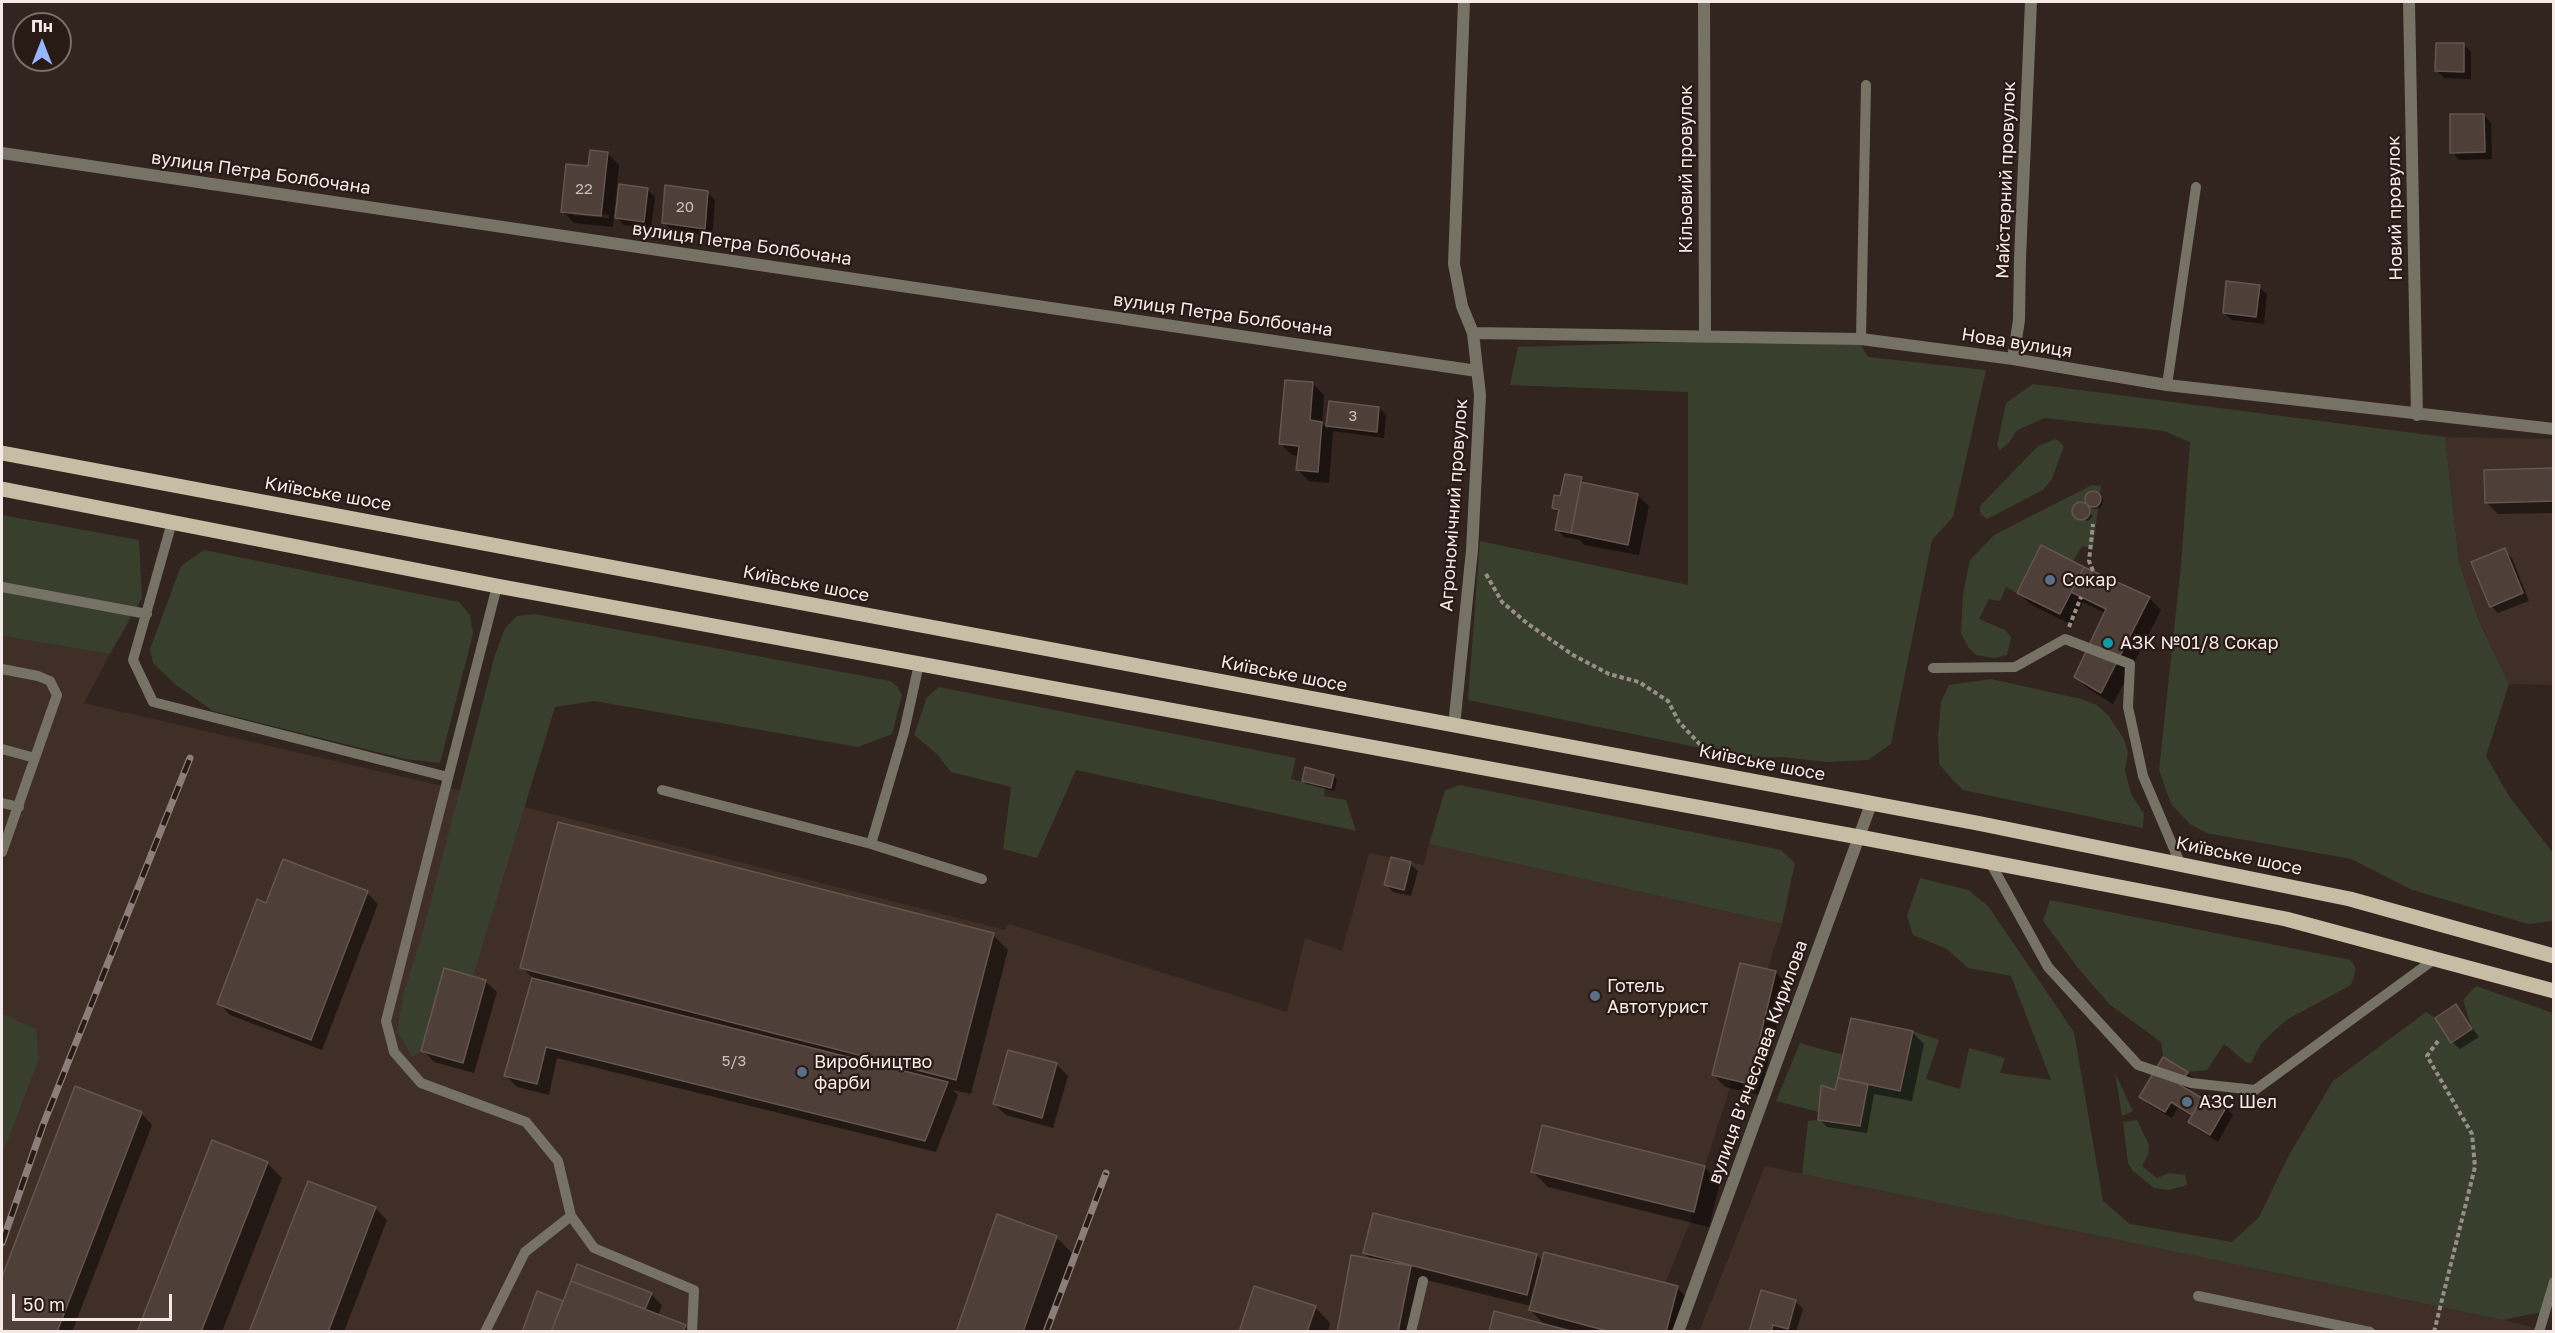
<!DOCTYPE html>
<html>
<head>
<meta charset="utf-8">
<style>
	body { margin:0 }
	#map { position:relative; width:2555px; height:1333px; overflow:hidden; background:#32241e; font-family:"Golos Text",sans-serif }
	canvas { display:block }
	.frame { position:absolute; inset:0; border:3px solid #f4e9e5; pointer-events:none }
	.north { position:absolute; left:12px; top:12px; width:60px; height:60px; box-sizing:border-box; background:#281a15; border:2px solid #7a6d68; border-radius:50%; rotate:0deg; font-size:16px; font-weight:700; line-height:24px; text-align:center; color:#f4e9e5 }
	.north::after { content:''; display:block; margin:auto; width:21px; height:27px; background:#98b6fd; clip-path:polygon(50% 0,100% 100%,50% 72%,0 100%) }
	.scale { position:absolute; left:12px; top:1294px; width:160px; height:27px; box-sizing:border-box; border:3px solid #f4e9e5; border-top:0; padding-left:8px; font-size:18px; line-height:21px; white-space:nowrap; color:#f4e9e5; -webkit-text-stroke:4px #281a15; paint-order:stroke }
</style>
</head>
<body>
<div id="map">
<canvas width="2555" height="1333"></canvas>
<div class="frame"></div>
<div class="north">Пн</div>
<div class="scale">50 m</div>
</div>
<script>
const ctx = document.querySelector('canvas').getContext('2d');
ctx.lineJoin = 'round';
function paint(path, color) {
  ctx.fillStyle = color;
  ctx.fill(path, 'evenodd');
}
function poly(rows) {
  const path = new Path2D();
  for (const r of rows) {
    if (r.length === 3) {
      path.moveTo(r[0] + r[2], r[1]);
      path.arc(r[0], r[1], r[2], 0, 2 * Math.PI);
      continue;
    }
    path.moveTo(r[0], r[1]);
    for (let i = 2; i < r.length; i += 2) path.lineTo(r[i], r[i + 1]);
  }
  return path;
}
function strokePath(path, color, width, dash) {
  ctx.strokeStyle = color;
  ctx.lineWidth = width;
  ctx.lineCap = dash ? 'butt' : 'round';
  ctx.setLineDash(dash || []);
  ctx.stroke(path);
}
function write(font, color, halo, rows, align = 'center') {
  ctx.font = font + ' "Golos Text",sans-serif';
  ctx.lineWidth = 4.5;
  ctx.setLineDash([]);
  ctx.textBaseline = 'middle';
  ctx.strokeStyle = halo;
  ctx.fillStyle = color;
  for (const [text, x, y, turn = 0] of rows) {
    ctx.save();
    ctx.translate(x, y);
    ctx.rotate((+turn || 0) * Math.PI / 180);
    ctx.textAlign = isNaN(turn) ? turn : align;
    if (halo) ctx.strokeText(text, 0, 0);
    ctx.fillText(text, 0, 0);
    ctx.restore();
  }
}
paint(poly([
	[2445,437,2553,439,2553,685,2509,684,2479,620,2459,562],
	[2,636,110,654,84,703,443,786,1005,930,1009,924,1287,1012,1305,938,1342,951,1369,853,1424,865,1429,844,1782,924,1705,1166,1694,1212,1646,1331,2,1331],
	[1765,1166,2503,1320,2547,1331,1699,1332]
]), '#402f26');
paint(poly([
	[1708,341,1861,345,1868,357,1986,370,1953,517,1932,540,1891,744,1868,760,1827,762,1783,757,1749,758,1468,700,1480,541,1688,585,1688,392,1510,385,1518,347],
	[2033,384,2445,437,2459,562,2479,621,2509,684,2486,756,2509,796,2553,853,2553,921,2528,924,2412,890,2351,859,2206,833,2190,824,2171,804,2159,770,2181,565,2190,442,2164,431,2044,418,2016,431,2009,443,2000,450,1997,445,2006,403],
	[2056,439,2064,446,2052,479,2043,490,1987,519,1980,514,1980,506,2038,446],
	[2092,485,2101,486,2093,548,2082,546,2073,561,2041,545,2017,593,2006,587,2000,601,1989,599,1979,619,2005,630,2011,637,2007,655,1994,658,1976,655,1968,647,1961,633,1963,594,1970,560,1994,535],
	[2,515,139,540,142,598,110,654,2,636],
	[204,550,459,602,470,615,473,634,440,763,405,759,213,711,176,685,153,663,150,649,181,566],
	[535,614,890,681,897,686,902,695,892,734,858,747,594,701,555,707,473,976,444,968,421,1051,412,1057,397,1031,404,992,423,931,495,655,505,628,517,616],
	[1991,679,2081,699,2097,705,2108,715,2124,739,2128,753,2125,770,2131,794,2144,814,2143,828,1963,790,1951,778,1939,764,1938,735,1941,702,1949,685],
	[939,687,1296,758,1291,779,1325,787,1324,796,1346,800,1356,831,1076,770,1037,858,1003,849,1011,787,951,772,937,754,914,735,927,697],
	[1460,785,1781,850,1795,863,1782,924,1429,844,1445,790],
	[1920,878,1968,890,1988,906,2074,1032,2103,1201,2130,1224,2232,1242,2259,1217,2290,1153,2333,1081,2426,1012,2435,1018,2451,1043,2472,1029,2463,1000,2476,986,2553,1013,2553,1293,2547,1311,2503,1320,1802,1174,1808,1121,1818,1120,1819,1112,1776,1101,1800,1043,1843,1055,1851,1018,1913,1031,1939,1040,1926,1079,1960,1089,1969,1048,2005,1058,2000,1073,2051,1080,2011,976,1968,968,1947,949,1913,935,1907,916],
	[2050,900,2351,960,2356,969,2354,976,2351,985,2288,1019,2276,1029,2261,1044,2251,1063,2247,1063,2224,1044,2207,1070,2188,1072,2163,1057,2161,1042,2109,1004,2078,968,2043,921],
	[2,1014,36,1029,39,1059,2,1155],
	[2115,1073,2133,1111,2122,1116],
	[2137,1120,2149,1145,2148,1155,2142,1166,2157,1178,2169,1173,2185,1175,2187,1185,2169,1190,2154,1188,2133,1171,2128,1163,2123,1122]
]), '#393f2d');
paint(poly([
	[2464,45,2471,52,2471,79,2444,78,2437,71],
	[2484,115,2491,123,2492,159,2459,160,2452,152],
	[607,153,619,165,613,227,574,223,563,211,590,168],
	[573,212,609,215,609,218,573,215],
	[647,189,655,197,651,228,624,225,617,218],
	[708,193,715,200,712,236,671,230,664,222],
	[2259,287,2267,294,2264,324,2232,320,2224,313],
	[1313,384,1324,395,1322,423,1328,429,1331,403,1379,408,1386,415,1384,438,1333,431,1329,483,1309,481,1298,470,1299,456,1292,455,1281,444],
	[2553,470,2554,513,2498,514,2486,502],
	[1582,479,1588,485,1637,495,1649,506,1639,555,1584,545,1580,540,1564,537,1557,529,1560,514,1553,508],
	[2095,501,8],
	[2081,504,2093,516,2088,521,2078,518,2074,509],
	[2041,547,2149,598,2161,610,2113,704,2087,688,2075,677,2105,613,2083,602,2072,625,2030,604,2018,592],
	[2504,550,2512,558,2529,601,2498,613,2491,606],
	[1334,776,1337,780,1334,791,1306,784,1303,781],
	[1410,864,1418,871,1411,896,1393,892,1386,884],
	[367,893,378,904,322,1050,230,1015,219,1003,267,905],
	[993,935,1008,950,971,1094,953,1090,958,1095,936,1152,557,1058,549,1095,517,1087,505,1075,534,979,522,967],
	[1776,973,1787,984,1760,1095,1725,1087,1714,1075],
	[485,981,497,992,474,1073,434,1062,423,1050],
	[2456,1006,2479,1037,2460,1049,2452,1042],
	[1912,1032,1924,1044,1912,1101,1874,1094,1867,1133,1827,1127,1820,1120,1836,1092],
	[2163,1059,2187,1073,2195,1080,2188,1092,2203,1100,2226,1108,2233,1115,2218,1142,2197,1129,2189,1122,2192,1117,2178,1108,2172,1118,2148,1104,2141,1097],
	[1056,1064,1068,1076,1053,1128,1006,1115,994,1104],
	[76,1088,141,1113,152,1125,72,1332,2,1332,2,1281],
	[267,1163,282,1178,222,1332,138,1332],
	[1704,1167,1720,1182,1709,1227,1548,1187,1532,1171],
	[309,1183,376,1209,387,1220,344,1332,251,1332],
	[1374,1215,1537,1256,1543,1262,1677,1288,1692,1303,1685,1332,1490,1332,1546,1326,1530,1310,1531,1306,1426,1280,1416,1332,1338,1332,1372,1260,1364,1253],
	[1056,1237,1072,1253,1044,1332,957,1332],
	[578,1266,651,1294,662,1305,658,1316,685,1326,691,1332,523,1332,538,1293,564,1303],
	[1795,1301,1803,1309,1796,1332,1751,1332],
	[1315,1307,1330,1323,1328,1332,1241,1332]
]), '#0007');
const building = poly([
	[2436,43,2464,43,2464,72,2435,71,2436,43],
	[2450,114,2484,114,2485,152,2450,153,2450,114],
	[590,150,608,152,601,216,561,212,566,164,588,166,590,150],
	[619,184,648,188,644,222,615,218,619,184],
	[665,185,708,191,705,229,662,223,665,185],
	[2226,281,2260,285,2256,317,2223,313,2226,281],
	[1285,380,1313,382,1310,420,1322,422,1318,472,1296,470,1299,446,1279,444,1285,380],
	[1329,401,1379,407,1377,432,1326,426,1329,401],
	[2553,468,2554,501,2485,503,2484,470,2553,468],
	[1565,474,1582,477,1571,533,1555,530,1559,510,1552,508,1554,495,1560,496,1565,474],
	[1581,482,1638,494,1628,545,1571,533,1581,482],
	[2093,499,8],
	[2081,511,9],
	[2041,545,2084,567,2060,614,2017,593,2041,545],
	[2505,548,2523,593,2490,607,2471,562,2505,548],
	[2084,567,2150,597,2101,693,2074,677,2106,609,2071,592,2084,567],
	[1305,767,1334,775,1331,788,1302,781,1305,767],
	[558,822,994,933,956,1080,520,968,558,822],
	[1391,857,1411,862,1404,890,1384,885,1391,857],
	[283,859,368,891,311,1040,217,1004,257,899,266,903,283,859],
	[1740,963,1776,971,1749,1084,1712,1075,1740,963],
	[444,968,486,980,463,1063,421,1051,444,968],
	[532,978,948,1082,925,1141,546,1047,537,1084,504,1076,532,978],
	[2456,1004,2472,1029,2451,1043,2435,1018,2456,1004],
	[1851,1018,1913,1031,1900,1091,1838,1078,1851,1018],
	[1008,1050,1057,1063,1042,1118,993,1104,1008,1050],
	[2163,1057,2188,1072,2180,1085,2202,1098,2192,1115,2171,1102,2165,1112,2139,1097,2163,1057],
	[1838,1078,1868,1084,1860,1126,1818,1120,1821,1085,1835,1090,1838,1078],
	[75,1086,142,1112,57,1332,2,1332,2,1277,75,1086],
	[2205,1094,2227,1106,2210,1135,2188,1122,2205,1094],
	[1542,1125,1705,1166,1694,1212,1531,1172,1542,1125],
	[212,1140,268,1162,201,1332,137,1332,212,1140],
	[308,1181,376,1207,328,1332,249,1332,308,1181],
	[1373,1213,1537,1254,1527,1295,1363,1253,1373,1213],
	[997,1214,1057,1236,1023,1332,956,1332,997,1214],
	[1544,1252,1678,1286,1666,1332,1611,1332,1529,1310,1544,1252],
	[1351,1255,1411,1266,1398,1332,1337,1332,1351,1255],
	[577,1264,652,1293,645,1309,571,1281,577,1264],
	[571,1281,686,1325,683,1332,551,1332,571,1281],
	[1254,1286,1316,1306,1307,1332,1239,1332,1254,1286],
	[1761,1290,1796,1300,1788,1329,1773,1325,1771,1332,1749,1332,1761,1290],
	[537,1291,563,1301,551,1332,522,1332,537,1291],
	[1494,1311,1575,1332,1489,1332,1494,1311]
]);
paint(building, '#4f3f39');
strokePath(building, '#65554e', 1.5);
strokePath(poly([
	[2093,571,2089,561,2093,524],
	[1486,574,1502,602,1528,624,1573,655,1609,674,1639,682,1668,701,1679,722,1709,754],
	[2069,627,2081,597],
	[2434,1332,2475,1167,2472,1134,2427,1056,2438,1041]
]), '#998d88', 4, [4.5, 3]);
strokePath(poly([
	[1861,339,1866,85],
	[2167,385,2196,187],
	[172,522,133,660,153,702,448,777],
	[497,586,386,1021,394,1052,421,1083,526,1122,558,1161,571,1216,594,1248,694,1290,692,1332],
	[2,587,147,614],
	[1933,668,2015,667,2065,639,2130,664,2128,707,2143,776,2180,863],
	[2,669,38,676,50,681,57,695,2,852],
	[2,749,35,758],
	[662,790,871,844,982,879],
	[2,803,19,807],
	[871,844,904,732,919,664],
	[1990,862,2048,967,2138,1065,2191,1083,2255,1090,2436,958],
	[2198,1296,2370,1332],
	[485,1332,525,1252,571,1216],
	[1411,1332,1423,1281],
	[2539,1332,2554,1282]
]), '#777266', 10);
strokePath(poly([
	[1704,2,1705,336],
	[2409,2,2417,415],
	[2,153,1477,371],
	[1473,333,1861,339,2013,359,2167,385,2554,429],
	[2013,359,2019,320,2020,258,2031,2],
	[1454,726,1472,550,1480,395,1473,333,1462,306,1454,264,1464,2],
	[1678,1332,1871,804]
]), '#777266', 12);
strokePath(poly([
	[2,453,1977,823,2350,899,2554,956],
	[2,489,497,586,1859,837,2286,919,2554,991]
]), '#c6bda4', 15);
const rail = poly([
	[2,1243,43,1125,190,758],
	[1046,1332,1106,1173]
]);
strokePath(rail, '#8c7f7a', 7);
strokePath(rail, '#281a15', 4.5, [14]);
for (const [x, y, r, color] of [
	[2050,580,6,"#5c6f8a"],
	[2108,643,6,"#0f9aa8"],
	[1595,996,6,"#5c6f8a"],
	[802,1072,6,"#5c6f8a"],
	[2187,1102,6,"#5c6f8a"]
]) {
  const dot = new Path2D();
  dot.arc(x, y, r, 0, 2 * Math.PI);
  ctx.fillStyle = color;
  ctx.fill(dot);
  strokePath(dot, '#281a15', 2);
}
write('15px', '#cbbeba', null, [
	["22",584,189],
	["20",685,207],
	["3",1353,416],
	["5/3",734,1061]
]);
write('18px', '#f4e9e5', '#281a15', [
	["Кільовий провулок",1686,169,-90],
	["вулиця Петра Болбочана",261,173,8],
	["Майстерний провулок",2006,180,-88],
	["Новий провулок",2395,208,-91],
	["вулиця Петра Болбочана",742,244,8],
	["вулиця Петра Болбочана",1223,315,8],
	["Нова вулиця",2017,343,9],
	["Київське шосе",328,494,10],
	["Агрономічний провулок",1454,505,-86],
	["Київське шосе",806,584,11],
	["Київське шосе",1284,674,11],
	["Київське шосе",1762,763,11],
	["Київське шосе",2239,856,12],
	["вулиця Вʼячеслава Кирилова",1758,1062,-70]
]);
write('18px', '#f4e9e5', '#281a15', [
	["Сокар",2062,580],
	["АЗК №01/8 Сокар",2120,643],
	["Готель",1607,986],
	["Автотурист",1607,1007],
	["Виробництво",814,1062],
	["фарби",814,1083],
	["АЗС Шел",2199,1102]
], 'left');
</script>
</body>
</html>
